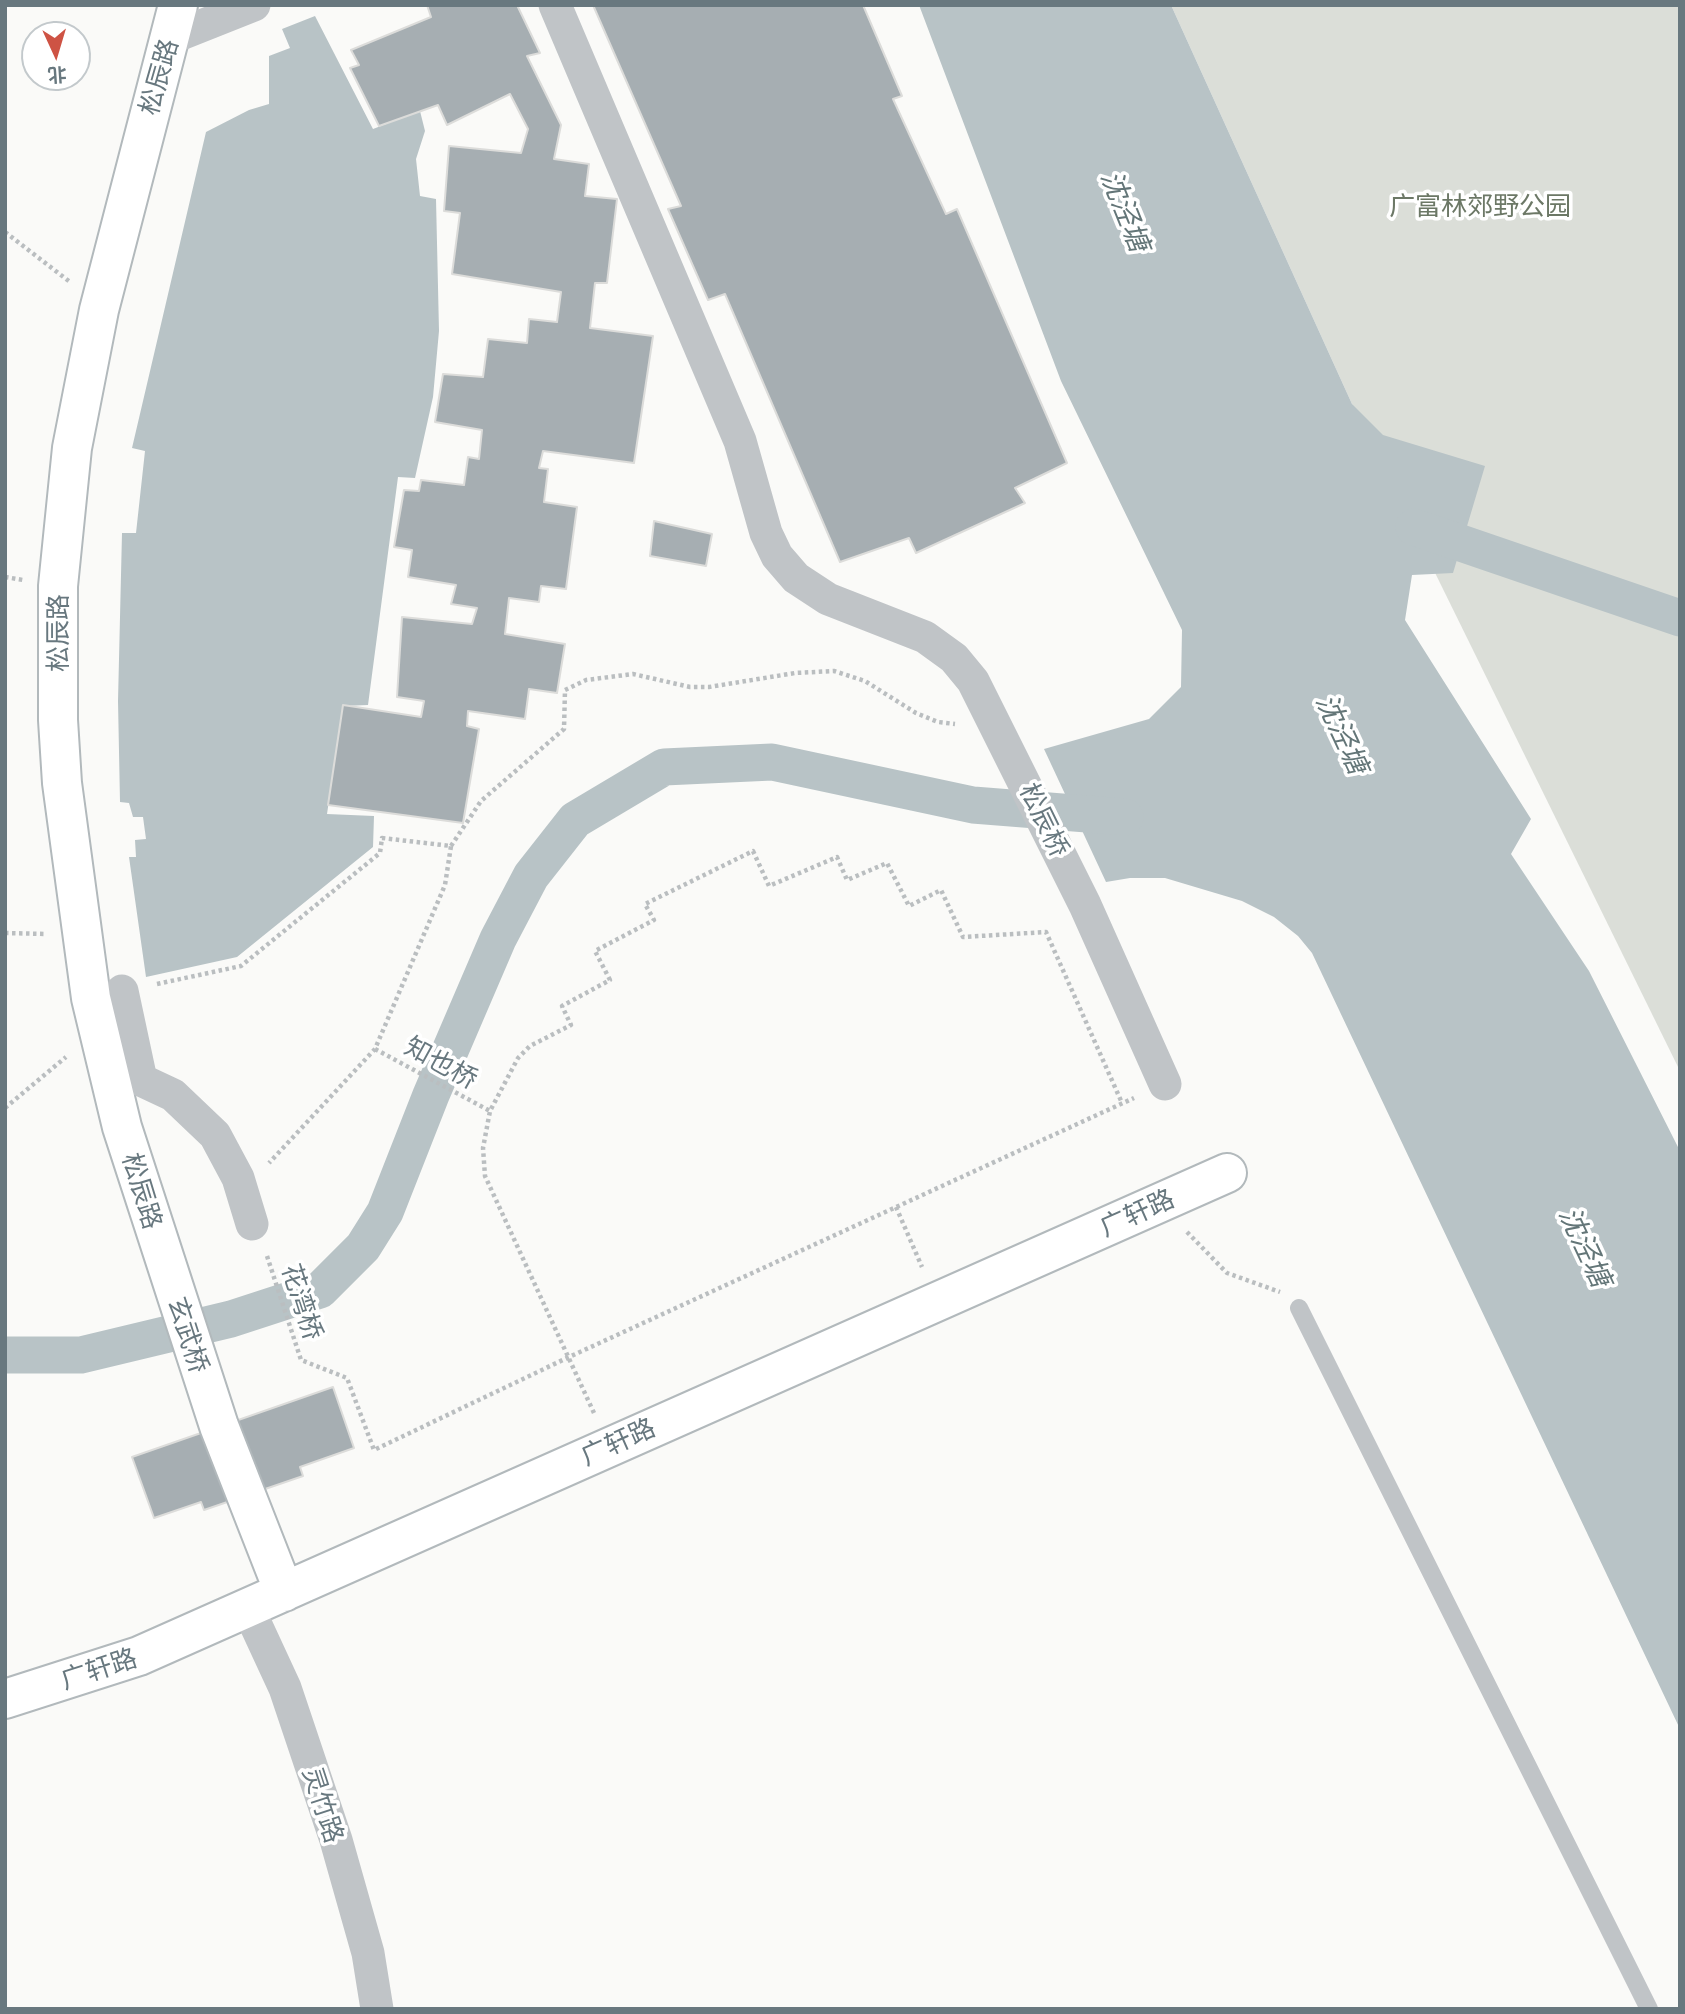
<!DOCTYPE html>
<html>
<head>
<meta charset="utf-8">
<style>
	body { margin:0 }
	#map { position:relative; width:1685px; height:2014px; overflow:hidden; background:#fafaf8; font-family:Commissioner,"Noto Sans SC",sans-serif }
	canvas { display:block }
	.frame { position:absolute; inset:0; border:7px solid #68787f; pointer-events:none }
	.north { position:absolute; left:21px; top:21px; width:70px; height:70px; box-sizing:border-box; background:#fff; border:2px solid #c3c9cc; border-radius:50%; rotate:176deg; font-size:19px; font-weight:700; line-height:28px; text-align:center; color:#68787f }
	.north::after { content:''; display:block; margin:auto; width:24px; height:32px; background:#ce5344; clip-path:polygon(50% 0,100% 100%,50% 72%,0 100%) }
</style>
</head>
<body>
<div id="map">
<canvas width="1685" height="2014"></canvas>
<div class="frame"></div>
<div class="north">北</div>
</div>
<script>
const ctx = document.querySelector('canvas').getContext('2d');
ctx.lineJoin = 'round';
function paint(path, color) {
  ctx.fillStyle = color;
  ctx.fill(path, 'evenodd');
}
function poly(rows) {
  const path = new Path2D();
  for (const r of rows) {
    path.moveTo(r[0], r[1]);
    for (let i = 2; i < r.length; i += 2) path.lineTo(r[i], r[i + 1]);
  }
  return path;
}
function strokePath(path, color, width, dash) {
  ctx.strokeStyle = color;
  ctx.lineWidth = width;
  ctx.lineCap = dash ? 'butt' : 'round';
  ctx.setLineDash(dash || []);
  ctx.stroke(path);
}
function write(font, color, halo, rows, align = 'center') {
  ctx.font = font + ' Commissioner,"Noto Sans SC",sans-serif';
  ctx.lineWidth = 7;
  ctx.setLineDash([]);
  ctx.textBaseline = 'middle';
  ctx.strokeStyle = halo;
  ctx.fillStyle = color;
  for (const [text, x, y, turn = 0] of rows) {
    ctx.save();
    ctx.translate(x, y);
    ctx.rotate((+turn || 0) * Math.PI / 180);
    ctx.textAlign = isNaN(turn) ? turn : align;
    if (halo) ctx.strokeText(text, 0, 0);
    ctx.fillText(text, 0, 0);
    ctx.restore();
  }
}
paint(poly([
	[1171,5,1680,5,1680,1071,1352,404]
]), '#dbded8');
paint(poly([
	[919,5,1171,5,1352,404,1383,435,1485,466,1453,573,1412,575,1405,620,1531,819,1511,854,1589,971,1680,1151,1680,1729,1312,953,1298,936,1274,917,1242,901,1165,878,1130,878,1106,882,1044,749,1149,719,1181,687,1182,630,1061,381],
	[315,16,373,129,420,111,425,131,416,159,420,196,436,199,439,331,433,397,415,478,398,477,368,705,343,706,327,814,374,816,373,847,237,957,146,977,129,857,136,857,135,840,146,839,143,817,133,817,129,803,120,802,118,701,122,533,136,533,145,451,132,448,206,132,249,110,269,104,269,56,290,48,282,29]
]), '#b8c3c6');
strokePath(poly([
	[1414,527,1680,618],
	[5,1355,81,1355,231,1319,320,1290,363,1247,385,1212,431,1095,498,939,531,876,575,820,664,767,772,762,973,805,1125,817]
]), '#b8c3c6', 37);
const building = poly([
	[427,5,517,5,540,53,527,56,561,125,554,159,589,164,585,196,617,199,607,283,595,283,590,328,653,336,634,463,543,451,539,468,548,469,544,502,577,507,566,589,541,586,539,602,509,598,505,634,565,644,557,693,529,689,525,719,468,711,467,726,479,729,463,823,328,805,343,705,421,717,424,701,397,697,402,617,472,624,477,608,451,604,456,585,408,577,412,550,394,547,404,490,419,491,421,480,464,485,468,457,479,459,482,430,435,422,443,374,483,377,488,339,527,343,529,319,557,322,561,292,452,274,460,213,444,211,449,146,521,153,528,129,510,94,447,125,438,105,379,126,350,68,359,65,351,50,431,17,427,5],
	[593,5,863,5,902,96,893,99,946,214,957,209,1067,463,1015,488,1025,503,916,553,909,538,840,562,725,294,708,300,668,209,681,206,593,5],
	[654,521,712,534,706,566,650,556,654,521],
	[333,1387,354,1448,300,1467,303,1476,204,1510,201,1502,154,1518,132,1457,333,1387]
]);
paint(building, '#a6aeb2');
strokePath(building, '#dcdcda', 2);
const secondary = poly([
	[178,5,99,310,72,448,58,586,58,720,62,783,91,998,122,1127,219,1426,284,1592],
	[5,1699,139,1656,1227,1173]
]);
strokePath(secondary, '#b2b9bc', 42);
strokePath(poly([
	[5,232,70,282],
	[5,577,23,580],
	[451,846,481,801,564,729,565,690,586,680,633,674,690,687,709,687,795,673,834,671,865,681,916,713,938,722,955,724],
	[5,933,46,934],
	[157,984,241,966,380,853,382,838,451,846,445,885,375,1049,269,1163],
	[375,1049,490,1111],
	[5,1108,66,1057],
	[896,1207,922,1267],
	[1187,1232,1227,1273,1280,1292],
	[267,1256,301,1360,347,1378,374,1450,569,1357,1134,1098],
	[594,1413,485,1176,483,1148,490,1111,518,1058,530,1046,571,1025,562,1006,610,980,595,951,654,920,645,904,753,851,769,886,837,857,847,880,887,863,909,906,941,890,963,937,1046,932,1122,1103]
]), '#babec0', 4.5, [3.5, 3.5]);
strokePath(poly([
	[1299,1308,1649,2009]
]), '#c0c4c7', 18);
strokePath(poly([
	[555,5,740,441,766,533,777,556,796,578,828,599,925,637,954,658,973,681,1085,905,1165,1084],
	[171,38,254,5],
	[122,991,141,1080,173,1095,215,1135,238,1178,252,1224],
	[248,1608,285,1688,336,1840,368,1953,377,2009]
]), '#c0c4c7', 33);
strokePath(secondary, '#fff', 38);
write('26px', '#68787f', '#fff', [
	["松辰路",159,77,-74],
	["松辰路",58,633,-90],
	["松辰桥",1044,820,64],
	["知也桥",441,1063,29],
	["松辰路",142,1191,73],
	["广轩路",1137,1213,-24],
	["花湾桥",302,1302,72],
	["玄武桥",188,1335,72],
	["广轩路",618,1442,-24],
	["广轩路",99,1669,-18],
	["灵竹路",323,1805,72]
]);
write('26px', '#6c7866', '#fff', [
	["广富林郊野公园",1480,206]
]);
write('italic 28px', '#647678', '#fff', [
	["沈泾塘",1125,211,68],
	["沈泾塘",1342,734,65],
	["沈泾塘",1585,1247,65]
]);
</script>
</body>
</html>
